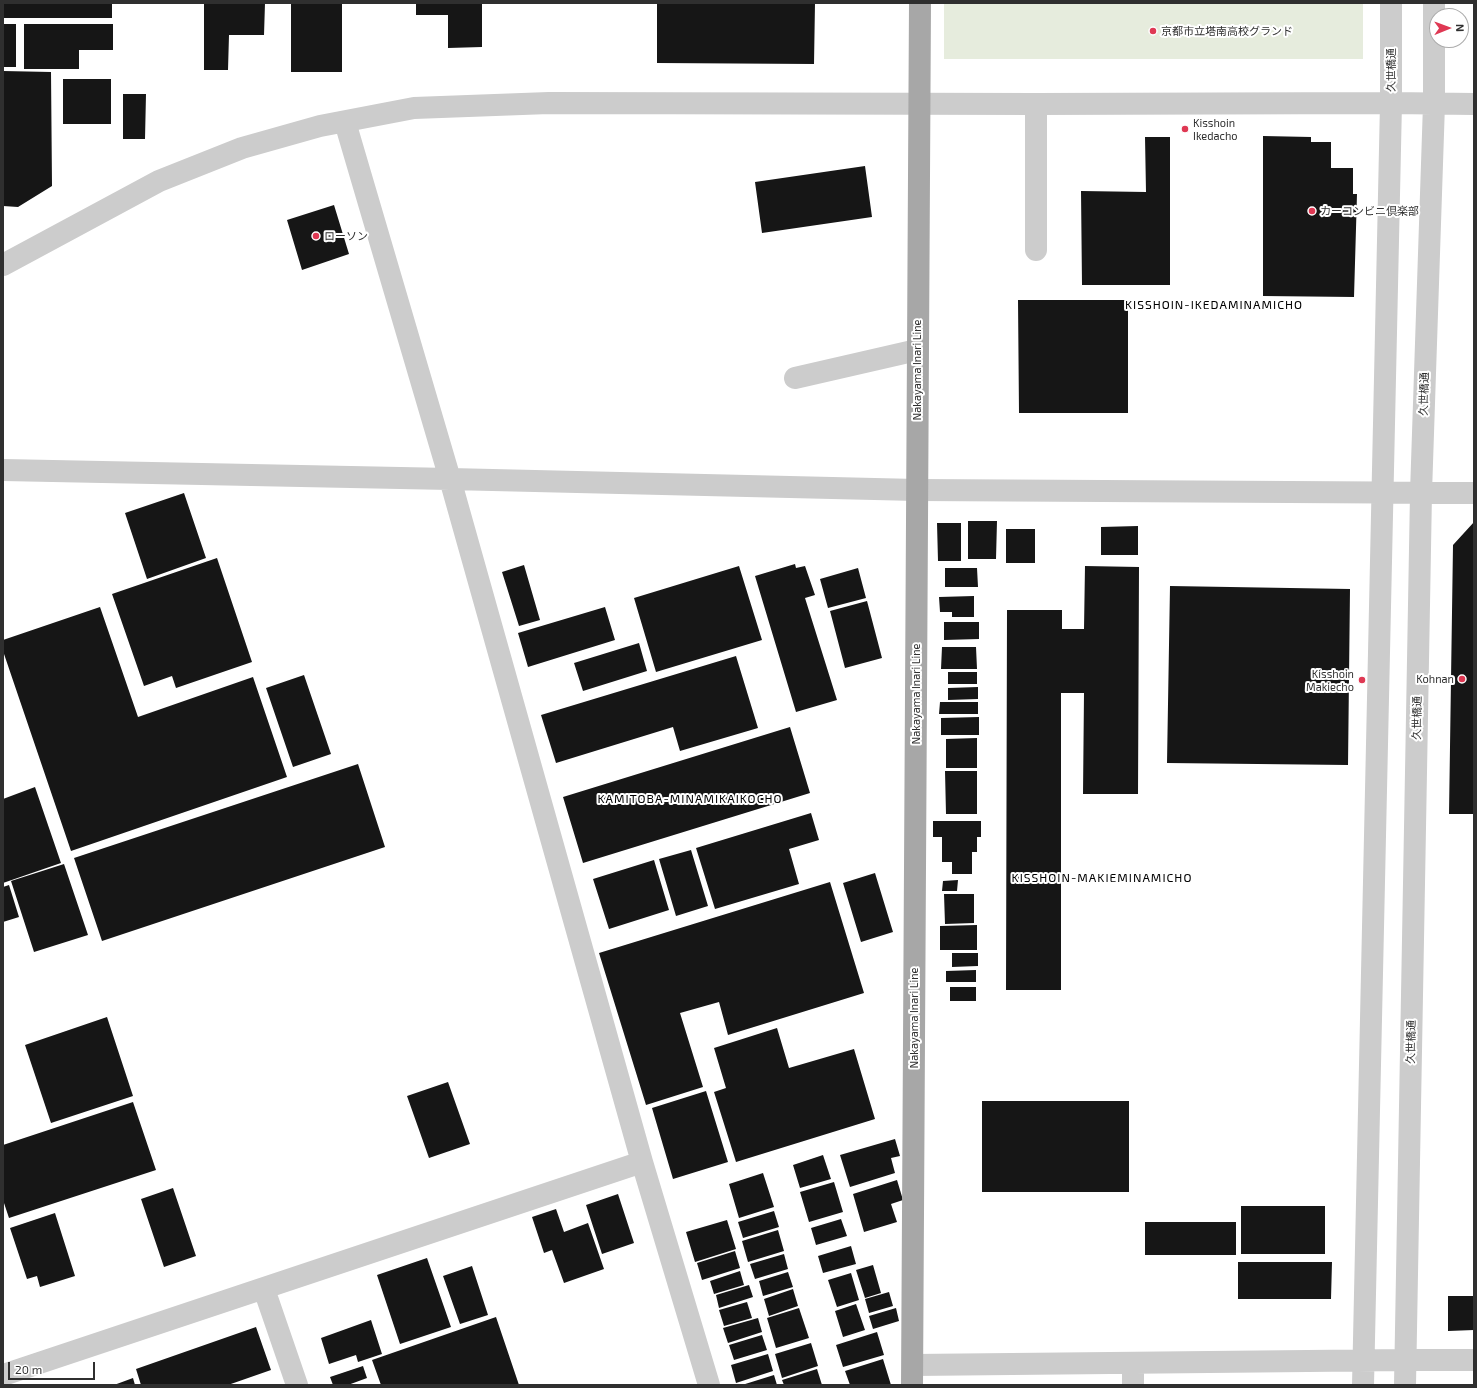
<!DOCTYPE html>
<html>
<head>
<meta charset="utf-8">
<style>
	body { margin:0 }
	#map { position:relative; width:1477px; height:1388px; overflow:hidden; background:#fff; font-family:"Exo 2",sans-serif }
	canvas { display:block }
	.frame { position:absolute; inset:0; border:4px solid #2f2f2f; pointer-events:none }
	.north { position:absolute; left:1429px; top:8px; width:40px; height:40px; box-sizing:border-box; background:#fff; border:1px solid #acacac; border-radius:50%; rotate:89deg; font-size:11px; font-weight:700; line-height:16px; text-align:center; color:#2f2f2f }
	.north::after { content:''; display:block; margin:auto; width:14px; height:18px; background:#df3853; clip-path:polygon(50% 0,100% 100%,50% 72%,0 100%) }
	.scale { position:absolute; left:8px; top:1362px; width:87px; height:18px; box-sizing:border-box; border:2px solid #2f2f2f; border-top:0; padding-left:5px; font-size:12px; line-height:14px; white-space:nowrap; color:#2f2f2f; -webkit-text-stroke:3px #fff; paint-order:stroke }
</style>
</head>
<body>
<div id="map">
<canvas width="1477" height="1388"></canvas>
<div class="frame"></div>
<div class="north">N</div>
<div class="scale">20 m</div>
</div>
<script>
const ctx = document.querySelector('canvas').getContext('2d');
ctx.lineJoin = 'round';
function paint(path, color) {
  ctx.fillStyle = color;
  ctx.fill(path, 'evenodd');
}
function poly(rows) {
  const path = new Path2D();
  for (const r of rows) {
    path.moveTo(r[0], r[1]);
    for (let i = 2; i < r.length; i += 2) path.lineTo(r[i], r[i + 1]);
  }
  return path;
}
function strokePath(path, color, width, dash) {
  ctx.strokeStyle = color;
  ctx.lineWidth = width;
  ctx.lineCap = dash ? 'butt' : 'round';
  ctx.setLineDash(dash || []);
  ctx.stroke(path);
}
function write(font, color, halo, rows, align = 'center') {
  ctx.font = font + ' "Exo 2","Noto Sans JP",sans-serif';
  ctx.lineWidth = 4;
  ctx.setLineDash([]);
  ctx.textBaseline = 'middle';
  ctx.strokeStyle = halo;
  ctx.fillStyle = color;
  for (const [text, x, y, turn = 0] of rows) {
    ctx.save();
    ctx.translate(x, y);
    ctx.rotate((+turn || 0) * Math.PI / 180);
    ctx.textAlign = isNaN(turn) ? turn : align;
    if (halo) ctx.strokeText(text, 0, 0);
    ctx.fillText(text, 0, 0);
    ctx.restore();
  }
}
paint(poly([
	[944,3,1363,3,1363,59,944,59]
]), '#e6ecdd');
paint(poly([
	[3,3,112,3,112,18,3,18],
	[204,3,265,3,264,35,229,35,228,70,204,70],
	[291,3,342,3,342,72,291,72],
	[416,3,482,3,482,47,448,48,448,15,416,15],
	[657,3,815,3,814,64,657,63],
	[3,24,16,24,16,67,3,67],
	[24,24,113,24,113,50,79,50,79,69,24,69],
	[3,71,51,72,52,186,18,207,3,206],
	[63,79,111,79,111,124,63,124],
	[123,94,146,94,145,139,123,139],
	[1263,136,1311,137,1311,142,1331,142,1331,168,1353,168,1353,194,1357,194,1354,297,1263,296],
	[1145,137,1170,137,1170,285,1082,285,1081,191,1146,192],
	[865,166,872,217,762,233,755,182],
	[334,205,349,254,302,270,287,220],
	[1018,300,1128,300,1128,413,1019,413],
	[184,493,206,558,147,579,125,513],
	[968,521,997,521,996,559,968,559],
	[1474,522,1474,814,1449,814,1453,545],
	[937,523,961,523,961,561,938,561],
	[1138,526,1138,555,1101,555,1101,527],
	[1006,529,1035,529,1035,563,1006,563],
	[217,558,252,662,176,688,172,676,144,686,112,594],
	[795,564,796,568,805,566,815,595,805,598,837,700,796,712,755,576],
	[524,565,540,620,519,626,502,572],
	[739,566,762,640,656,672,634,598],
	[1085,566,1139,567,1138,794,1083,794,1084,693,1061,693,1061,990,1006,990,1007,610,1062,610,1062,629,1084,629],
	[858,568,866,598,828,608,820,579],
	[945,568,977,568,978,587,945,587],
	[1170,586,1350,589,1348,765,1167,763],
	[974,596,974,617,952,617,952,612,940,612,939,597],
	[867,601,882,658,845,668,830,611],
	[100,607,138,717,253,677,287,777,71,851,3,651,3,640],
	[605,607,615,640,528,667,518,633],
	[944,622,979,622,979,639,944,640],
	[639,643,647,671,583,691,574,663],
	[942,647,976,647,977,669,941,669],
	[736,656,758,728,680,751,673,727,556,763,541,715],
	[948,672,977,672,977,684,948,684],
	[304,675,331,754,293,767,266,688],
	[978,687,978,699,948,700,948,688],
	[940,702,978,702,978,714,939,714],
	[979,717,979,735,941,735,941,718],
	[790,727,810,793,583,863,563,797],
	[977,738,977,768,946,768,946,739],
	[358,764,385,847,102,941,74,858],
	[945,771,977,771,977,814,946,814],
	[35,787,61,863,3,883,3,799],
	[811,813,819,840,789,849,799,884,715,909,696,848],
	[933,821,981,821,981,837,977,837,977,852,972,852,972,874,952,874,952,862,942,862,942,837,933,837],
	[691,850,708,906,676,916,659,859],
	[654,860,669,910,609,929,593,879],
	[64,864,88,935,34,952,11,881],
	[875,873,893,932,861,942,843,883],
	[958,880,957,891,942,891,943,881],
	[830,882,864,993,728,1035,719,1002,680,1013,703,1087,646,1105,599,953],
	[9,885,19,917,3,922,3,887],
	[944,894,974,894,974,923,945,924],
	[977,925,977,950,940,950,940,926],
	[952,953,978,953,978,966,952,967],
	[976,970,976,982,946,982,946,971],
	[950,987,976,987,976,1001,950,1001],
	[107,1017,133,1096,51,1123,25,1045],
	[777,1028,789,1068,854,1049,875,1119,736,1162,714,1092,726,1088,714,1048],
	[448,1082,470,1144,429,1158,407,1096],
	[706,1091,728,1162,673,1179,652,1108],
	[982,1101,1129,1101,1129,1192,982,1192],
	[133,1102,156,1170,9,1218,3,1200,3,1145],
	[895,1139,900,1156,891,1158,895,1173,850,1187,840,1155],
	[823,1155,831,1179,800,1188,793,1165],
	[763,1173,774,1207,739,1218,729,1184],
	[897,1180,903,1200,891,1204,897,1222,864,1232,853,1194],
	[834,1182,843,1212,809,1222,800,1192],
	[173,1188,196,1256,164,1267,141,1199],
	[618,1194,634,1243,602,1254,586,1205],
	[1241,1206,1325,1206,1325,1254,1241,1254],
	[556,1209,564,1232,588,1223,604,1269,564,1283,552,1250,544,1253,532,1217],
	[774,1211,779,1227,743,1238,738,1222],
	[55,1213,75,1276,40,1287,37,1276,27,1279,10,1228],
	[841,1219,847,1236,816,1245,811,1228],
	[727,1220,736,1249,695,1262,686,1232],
	[1145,1222,1236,1222,1236,1255,1145,1255],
	[778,1230,784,1251,748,1262,742,1241],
	[851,1246,856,1264,823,1273,818,1256],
	[735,1251,740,1268,702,1280,697,1263],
	[784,1254,788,1269,755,1279,750,1264],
	[427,1258,451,1327,400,1344,377,1275],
	[1238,1262,1332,1262,1331,1299,1238,1299],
	[873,1265,881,1293,865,1298,856,1270],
	[472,1266,488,1315,460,1324,443,1276],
	[740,1271,744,1285,714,1294,710,1281],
	[788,1272,793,1287,763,1296,759,1281],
	[851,1273,859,1300,837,1307,828,1280],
	[749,1285,753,1297,719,1308,716,1295],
	[793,1289,798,1306,769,1316,764,1299],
	[889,1292,893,1306,869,1313,865,1299],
	[1448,1296,1474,1296,1474,1330,1448,1331],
	[747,1302,752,1318,724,1326,719,1310],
	[856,1304,865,1330,843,1337,835,1311],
	[799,1308,809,1338,776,1348,767,1318],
	[896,1308,899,1321,873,1329,869,1316],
	[496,1317,519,1385,381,1385,372,1360],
	[758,1318,762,1332,728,1343,723,1328],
	[371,1320,382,1354,358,1362,356,1355,329,1364,321,1338],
	[256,1327,271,1370,228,1385,141,1385,136,1369],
	[877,1332,884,1355,843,1367,836,1345],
	[762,1335,767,1350,734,1360,729,1345],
	[811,1343,818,1366,782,1378,775,1354],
	[768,1354,773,1371,736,1383,731,1365],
	[883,1359,891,1385,850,1385,845,1371],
	[363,1366,367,1378,348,1385,333,1385,330,1377],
	[817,1369,822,1385,784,1385,782,1380],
	[774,1375,777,1385,742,1385],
	[133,1378,135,1385,114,1385]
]), '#161616');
strokePath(poly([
	[1036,104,1036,250],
	[345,122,450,479,642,1162,709,1385],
	[3,265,159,181,242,148,320,126,414,108,549,103,1036,104,1391,103,1474,104],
	[795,378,917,350],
	[3,470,450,479,917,490,1474,493],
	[264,1289,297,1385],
	[913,1365,1406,1360,1474,1360],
	[3,1375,642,1162],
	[1133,1385,1133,1363],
	[1363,1385,1391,103,1391,3],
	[1405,1385,1421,493,1434,104,1434,3]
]), '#ccc', 22);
strokePath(poly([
	[912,1385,920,3]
]), '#a7a7a7', 22);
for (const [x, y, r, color] of [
	[1153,31,4,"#df3853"],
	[1185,129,4,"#df3853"],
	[1312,211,4,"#df3853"],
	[316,236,4,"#df3853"],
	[1462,679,4,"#df3853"],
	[1362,680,4,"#df3853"]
]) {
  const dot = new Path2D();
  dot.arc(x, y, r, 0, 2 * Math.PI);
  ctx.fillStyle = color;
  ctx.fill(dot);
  strokePath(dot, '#fff', 1.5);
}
write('11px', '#2f2f2f', '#fff', [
	["京都市立塔南高校グランド",1161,31],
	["Kisshoin",1193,123],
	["Ikedacho",1193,136],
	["カーコンビニ倶楽部",1320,211],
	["ローソン",324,236],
	["Kisshoin",1354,674,"right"],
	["Makiecho",1354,687,"right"],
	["Kohnan",1454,679,"right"]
], 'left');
write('11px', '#2f2f2f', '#fff', [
	["久世橋通",1391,70,-90],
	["Nakayama Inari Line",917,370,-90],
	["久世橋通",1424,394,-88],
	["Nakayama Inari Line",916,694,-90],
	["久世橋通",1417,718,-89],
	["Nakayama Inari Line",914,1018,-90],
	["久世橋通",1411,1042,-89]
]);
ctx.letterSpacing = '1px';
write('12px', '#000', '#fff', [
	["KISSHOIN-IKEDAMINAMICHO",1214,305],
	["KAMITOBA-MINAMIKAIKOCHO",690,799],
	["KISSHOIN-MAKIEMINAMICHO",1102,878]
]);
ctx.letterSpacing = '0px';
</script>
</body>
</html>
